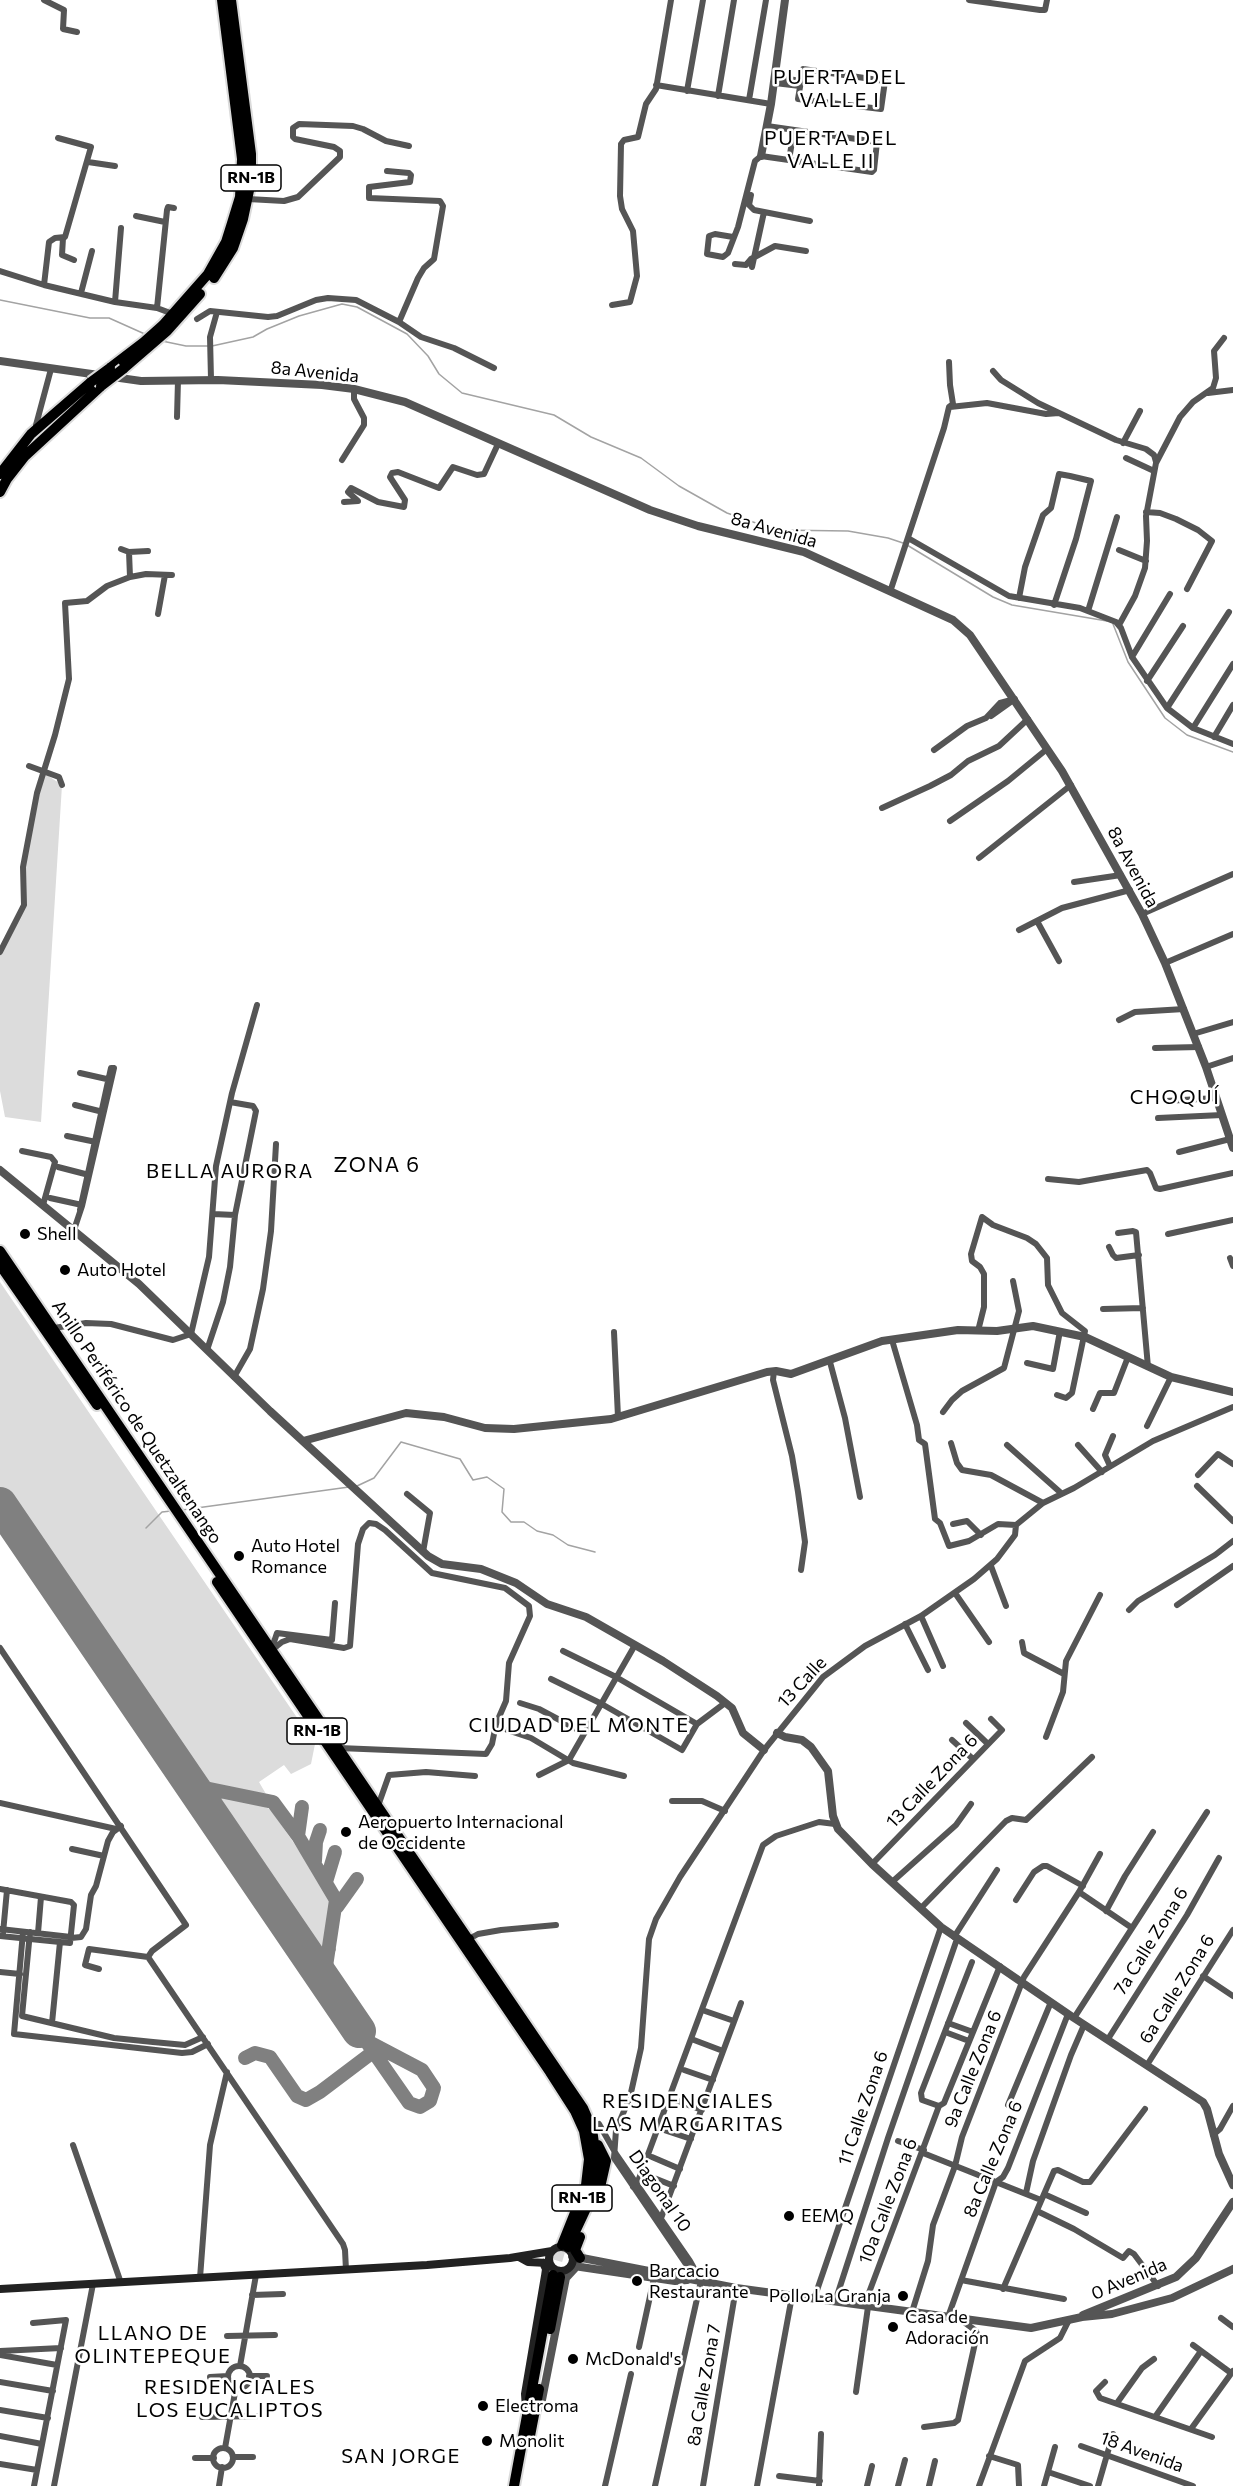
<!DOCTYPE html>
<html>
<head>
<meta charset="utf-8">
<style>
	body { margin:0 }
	canvas { display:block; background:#fff }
</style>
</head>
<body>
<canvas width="1233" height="2486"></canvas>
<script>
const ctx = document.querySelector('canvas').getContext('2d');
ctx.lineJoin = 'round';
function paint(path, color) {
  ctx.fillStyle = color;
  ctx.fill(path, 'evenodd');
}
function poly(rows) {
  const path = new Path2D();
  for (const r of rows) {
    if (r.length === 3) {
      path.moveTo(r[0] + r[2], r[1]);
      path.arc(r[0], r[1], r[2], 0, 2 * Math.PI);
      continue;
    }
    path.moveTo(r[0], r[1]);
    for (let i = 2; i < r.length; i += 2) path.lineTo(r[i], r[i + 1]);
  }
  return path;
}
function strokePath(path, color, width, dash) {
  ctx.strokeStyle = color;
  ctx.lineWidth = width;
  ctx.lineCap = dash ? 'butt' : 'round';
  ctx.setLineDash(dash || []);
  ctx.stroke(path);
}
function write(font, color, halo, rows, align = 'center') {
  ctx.font = font + ' Commissioner,sans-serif';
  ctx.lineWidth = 5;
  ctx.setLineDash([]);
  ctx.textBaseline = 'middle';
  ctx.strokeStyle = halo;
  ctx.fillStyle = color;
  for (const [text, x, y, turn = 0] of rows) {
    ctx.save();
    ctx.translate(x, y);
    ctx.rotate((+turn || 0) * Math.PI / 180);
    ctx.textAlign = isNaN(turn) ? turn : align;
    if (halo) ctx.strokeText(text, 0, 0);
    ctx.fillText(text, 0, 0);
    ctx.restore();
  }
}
paint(poly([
	[44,773,62,785,41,1122,5,1117,0,1091,0,952,24,905,23,862],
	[0,1282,315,1744,311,1764,291,1774,284,1765,259,1782,266,1794,200,1782,0,1489],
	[225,1798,260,1804,271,1810,329,1894,330,1909,324,1943,321,1948,315,1949,311,1946,217,1809,219,1799]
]), '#dcdcdc');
strokePath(poly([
	[0,300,90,318,109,318,147,335],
	[162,341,186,346,208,346],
	[212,346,253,337,267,329,299,316,342,304,357,307,407,334,428,356,439,374,462,393,554,415,591,437,641,458,679,486,727,513,776,530,848,531,888,538,903,543],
	[907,545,993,597,1012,605,1107,621],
	[1113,624,1128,662,1165,718,1187,735,1233,752],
	[357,1486,374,1478,401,1442,460,1459,473,1480,487,1477,504,1489,502,1512,511,1522,524,1522,537,1531,553,1535,568,1545,595,1552],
	[182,1510,349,1487],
	[146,1528,162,1512,171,1511]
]), '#a3a3a3', 1.5);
strokePath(poly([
	[178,1766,188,1778,200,1787,273,1802,298,1836,336,1900,325,1973,329,1987],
	[212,1816,209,1807,208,1799,212,1793,220,1792],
	[298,1836,302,1807],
	[315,1861,316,1842,320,1830],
	[326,1882,335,1852],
	[337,1907,357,1879],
	[303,1949,310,1954,320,1957,325,1955,329,1949],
	[359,2031,409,2103,420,2107,430,2101,434,2088,422,2070,365,2040],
	[245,2058,255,2053,270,2057,297,2096,306,2100,320,2092,373,2052]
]), '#808080', 14);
strokePath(poly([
	[0,1504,359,2031]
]), '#808080', 34);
strokePath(poly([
	[553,2275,562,2245]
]), '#d9d9d9', 10, [10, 5]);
const trunk = poly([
	[214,278,233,248,243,219,251,181,251,154,231,0],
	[110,368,144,342,163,325,208,274,226,242,232,223,240,197,242,159,222,0],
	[123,369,167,331,200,294],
	[0,474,31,434,91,382],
	[0,492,7,479,25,456,101,386],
	[0,1251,583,2108,592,2129,597,2165,590,2200,568,2247],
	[0,1265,97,1405],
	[217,1582,458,1937,469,1939],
	[458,1937,550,2072,575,2111,584,2131,589,2159,586,2185,562,2245],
	[598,2145,606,2161,599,2192],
	[580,2237,575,2250,580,2258],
	[550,2329,560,2277],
	[529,2441,539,2389],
	[514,2486,553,2275]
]);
strokePath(trunk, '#dbdbdb', 14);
strokePath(poly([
	[44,0,64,10,63,29,77,32],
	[969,0,1040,10,1045,10,1047,0],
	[803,69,885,81,881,109,798,99,803,69],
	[775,77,801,81],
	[775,83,800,86],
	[656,85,771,104],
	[687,91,703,0],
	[718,96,734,0],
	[749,100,766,0],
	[761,156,872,172,874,170,877,142,767,126],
	[789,160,794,130],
	[88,162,115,166],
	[387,171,409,173,411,175,410,182,369,187,369,198,440,201,443,206,434,259,424,268,418,278,399,322],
	[751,195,749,205,754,210,810,221],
	[248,199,284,201,298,197,340,157,340,151,334,147,295,139,293,137,293,128,299,124,353,126,363,129,386,141,409,146],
	[136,216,165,222],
	[733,237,715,234,709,236,707,254,723,257,728,253,738,227,755,161,761,156],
	[63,238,62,255,74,260],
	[735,264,746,265,751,259,775,246,806,251],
	[752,267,764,212],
	[0,271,44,285,115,302,157,308,173,314],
	[44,285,49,242,55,238,65,237,91,147,58,138],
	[81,293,92,251],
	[115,302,121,228],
	[612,305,630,302,637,276,633,231,622,209,620,196,621,144,624,140,638,137,646,104,656,89,671,0],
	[157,308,167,210,168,207,174,208],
	[197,319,210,311,268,317,277,316,316,300,328,298,356,300,399,322,421,337,454,348,494,368],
	[993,371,1001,380,1038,403,1116,440,1146,449,1154,455,1156,462],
	[211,379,210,337,217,312],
	[1208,393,1233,390],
	[950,407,987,403,1046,414,1059,413],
	[177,417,178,380],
	[36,425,51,369],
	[1123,443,1140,411],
	[1126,458,1154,471],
	[342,460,364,425,364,418,354,399,354,389],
	[344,502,358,501,348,492,351,488,378,502,404,507,405,500,390,477,392,473,398,472,439,488,453,467,477,475,484,474,498,444],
	[1146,512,1160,513,1176,519,1198,530,1212,541,1187,589],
	[908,538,1009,596,1080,608,1116,622,1121,628,1132,657,1167,708,1193,728,1233,744],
	[121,549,129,552,130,577],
	[1119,550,1146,561],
	[129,552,148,551],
	[890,592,944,428,949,407,953,404,950,385,949,362],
	[1019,598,1025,567,1043,515,1051,508,1059,474,1070,476,1091,481,1076,539,1054,605],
	[1088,611,1117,517],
	[158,614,165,575],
	[1119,625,1135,596,1145,568,1147,541,1146,516,1156,463,1180,417,1193,402,1213,388,1216,378,1214,351,1224,338],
	[1132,657,1170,594],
	[1147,681,1183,626],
	[1167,708,1229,612],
	[991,716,1012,701],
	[1193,728,1233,664],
	[1214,737,1233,705],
	[934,750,967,726,986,718,1000,703,1015,699],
	[29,766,59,777,62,785],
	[882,808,930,786,951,775,968,761,999,746,1028,719],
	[950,821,1008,781,1047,749],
	[979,858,1071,785],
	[1074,882,1121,875],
	[1142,914,1233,874],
	[1037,921,1059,961],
	[1019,930,1062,908,1130,890],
	[0,952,24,905,23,867,37,793,55,735,69,679,65,603,87,601,107,586,130,577,146,574,172,575],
	[1165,963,1233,934],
	[1119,1020,1135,1012,1184,1009],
	[1193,1034,1233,1022],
	[1155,1048,1199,1047],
	[1206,1067,1233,1058],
	[80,1073,111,1080],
	[1166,1101,1216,1098],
	[75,1105,103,1112],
	[1158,1118,1222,1115],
	[67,1136,96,1142],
	[22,1151,51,1157,55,1162,43,1205],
	[1179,1152,1230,1139],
	[58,1167,89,1175],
	[1048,1179,1079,1182,1147,1170,1150,1173,1156,1188,1160,1189,1233,1173],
	[50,1198,82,1205],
	[213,1214,235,1215],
	[74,1230,82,1206,114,1068,111,1068,80,1210],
	[1118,1233,1133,1231,1136,1232,1148,1367],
	[1168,1234,1233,1220],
	[1109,1247,1113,1255,1116,1258,1139,1255],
	[1230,1258,1233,1266],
	[1103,1309,1143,1308],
	[54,1328,86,1323,111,1324,173,1340,191,1334,209,1257,216,1166,232,1093,257,1005],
	[978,1331,984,1307,984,1274,980,1267,972,1261,971,1254,982,1217,993,1225,1027,1238,1036,1244,1047,1258,1048,1285,1062,1313,1085,1331,1072,1393,1066,1398,1057,1395],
	[614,1332,618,1417],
	[892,1340,917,1425,919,1440,925,1444,935,1519,940,1523,949,1546,969,1541,998,1524,1016,1525],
	[207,1350,223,1302,230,1267,235,1215,256,1111,253,1106,230,1102],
	[830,1362,845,1418,860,1497],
	[1027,1363,1053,1369,1060,1331],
	[774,1371,773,1380,792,1456,798,1492,805,1542,801,1570],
	[234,1377,250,1349,263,1289,271,1231,276,1144],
	[1093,1409,1100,1393,1114,1393,1128,1357],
	[943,1412,952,1400,962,1391,1004,1368,1019,1311,1013,1281],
	[1147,1426,1171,1377],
	[951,1443,957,1463,962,1470,991,1475,1043,1503],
	[1007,1445,1061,1493],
	[1078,1445,1102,1472],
	[1110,1466,1105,1455,1113,1436],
	[1198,1475,1218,1454,1233,1464],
	[1197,1486,1233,1521],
	[407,1494,430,1513,423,1552],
	[953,1524,967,1521,981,1535],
	[991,1566,1006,1606],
	[955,1593,989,1642],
	[1177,1605,1233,1566],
	[1129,1610,1138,1601,1215,1555,1233,1541],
	[921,1616,943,1666],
	[905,1624,928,1670],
	[1022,1642,1024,1653,1064,1674],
	[269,1645,274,1642,277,1633,332,1640,335,1603],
	[0,1648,186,1925,152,1951,148,1957],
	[272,1650,282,1642,290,1639,344,1648,350,1646,358,1544,363,1529,369,1523,376,1524,385,1530,432,1573,505,1588,529,1606,530,1616,509,1663,506,1701,496,1724,492,1744,486,1754,339,1748],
	[563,1651,616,1677,697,1724],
	[551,1679,600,1703,682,1750,697,1724,725,1703],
	[520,1703,539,1709,584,1733],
	[966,1723,988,1744],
	[507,1730,531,1738,573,1763,624,1776],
	[1046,1737,1063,1692,1066,1661,1100,1595],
	[952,1740,973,1759],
	[539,1775,569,1760,635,1645],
	[672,1801,702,1801,725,1811],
	[0,1803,116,1829],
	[378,1806,389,1775,426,1772,475,1776],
	[72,1849,104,1856],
	[872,1864,1002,1730,991,1719],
	[892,1882,956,1825,971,1804],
	[0,1889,71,1902,74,1905,70,1943,0,1936],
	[1079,1892,1132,1928],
	[1016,1900,1034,1872,1043,1866,1047,1866,1083,1886],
	[921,1908,1006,1821,1012,1818,1026,1820,1092,1757],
	[1106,1911,1125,1876,1153,1832],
	[0,1929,71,1937],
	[23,1932,14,2034,182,2053,192,2052,208,2044],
	[30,1932,22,2016,114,2038,153,2042,185,2045,203,2037],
	[3,1933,7,1890],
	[38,1933,41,1897],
	[954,1937,997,1870],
	[71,1938,81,1937,86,1929,91,1895,96,1886,108,1841,113,1832,121,1826],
	[469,1939,478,1934,501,1930,556,1925],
	[972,1962,921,2093,922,2100,939,2106,944,2103,1000,1966],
	[99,1969,85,1965,89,1949,148,1957,343,2244,345,2250,346,2270],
	[0,1972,20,1974],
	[1203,1976,1233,1996],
	[705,2011,734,2021],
	[1074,2018,1207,1812],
	[52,2023,60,1942],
	[948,2023,973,2032],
	[945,2032,969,2041],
	[1108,2039,1187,1915,1219,1858],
	[694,2040,723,2051],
	[1147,2065,1233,1930],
	[684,2070,713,2080],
	[672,2099,702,2110],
	[1008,2105,1051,2002],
	[599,2124,616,2154,690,2261,701,2281,655,2486],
	[661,2129,691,2139],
	[1213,2135,1220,2129,1233,2106],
	[898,2141,924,2150],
	[73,2145,121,2283],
	[923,2153,1041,2200],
	[652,2157,680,2169],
	[654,2178,674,2186],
	[633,2187,637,2184,763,1845,776,1836,819,1822,835,1824],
	[1026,2193,1033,2161,1071,2055,1084,2025],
	[1044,2194,1086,2213],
	[1037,2211,1074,2229,1123,2258,1129,2251,1134,2254,1158,2286],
	[660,2221,741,2003],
	[200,2278,210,2145,227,2072],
	[693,2280,690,2270,614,2158,616,2130,630,2097,641,2048,649,1939,656,1919,680,1877,764,1750,823,1677,865,1646,921,1616,974,1579,997,1559,1015,1535,1016,1525,1043,1503,1074,1488,1153,1441,1233,1407],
	[961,2280,1064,2299],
	[1003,2289,1054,2171,1058,2170,1083,2182,1090,2182,1145,2109],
	[252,2295,283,2294],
	[814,2299,941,1927],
	[835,2302,888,2138,957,1939],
	[864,2306,939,2106],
	[912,2312,928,2261,933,2225,955,2166,962,2137,1024,1977,1079,1892,1100,1854],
	[948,2317,996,2182,1003,2177,1008,2168,1068,2014],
	[1221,2318,1233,2327],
	[33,2323,66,2320,34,2486],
	[227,2336,275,2335],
	[1193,2345,1231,2373],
	[639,2347,654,2278],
	[0,2351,61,2348],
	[0,2355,57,2365],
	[240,2366,256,2275],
	[239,2377,11],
	[249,2376,267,2376],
	[210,2377,228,2376],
	[0,2382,53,2391],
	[1105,2382,1096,2391,1100,2398,1212,2437],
	[856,2392,868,2307],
	[1117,2403,1142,2368,1154,2359],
	[0,2410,48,2418],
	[202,2417,260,2416],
	[1155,2417,1201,2351],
	[924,2427,954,2423,958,2420,977,2334,976,2331,960,2319],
	[1191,2429,1233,2371],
	[0,2436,42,2444],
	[1081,2446,1193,2486],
	[225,2448,236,2387],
	[223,2458,10],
	[989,2456,1018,2465,1019,2486],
	[233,2457,253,2457],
	[195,2458,214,2458],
	[0,2464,37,2470],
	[1048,2472,1090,2486],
	[779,2476,820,2481],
	[54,2486,93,2284],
	[219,2486,222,2467],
	[605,2486,631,2374],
	[703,2486,736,2288],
	[757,2486,792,2296],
	[819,2486,821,2434],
	[867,2486,872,2466],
	[898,2486,905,2460],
	[929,2486,935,2461],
	[979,2486,1025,2361,1060,2338,1069,2320],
	[1044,2486,1055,2447],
	[1098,2486,1113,2434]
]), '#555', 6);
strokePath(poly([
	[761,156,771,104,785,0],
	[0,361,141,381,218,380,322,385,354,389,405,402,650,510,698,526,804,552,953,620,970,635,1062,771,1142,914,1165,963,1206,1067,1233,1148],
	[0,1170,139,1284,270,1411,428,1556,442,1564,481,1569,516,1583,547,1604,586,1617,663,1661,717,1696,732,1708,743,1733,764,1750],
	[303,1441,406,1413,444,1417,485,1428,514,1429,611,1419,767,1372,776,1371,791,1374,882,1341,958,1330,997,1331,1033,1326,1085,1337,1171,1377,1233,1392],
	[777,1733,785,1737,802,1740,811,1747,828,1771,833,1816,838,1829,872,1864,941,1927,1074,2018,1203,2102,1207,2109,1219,2154,1233,2185],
	[572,2256,736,2288,1031,2328,1082,2317,1112,2314,1172,2298,1233,2269],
	[574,2266,675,2281,687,2280],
	[1083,2315,1176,2277,1196,2258,1233,2202],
	[536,2413,541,2405,566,2278,578,2265]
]), '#555', 8);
strokePath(poly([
	[561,2259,12],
	[519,2257,528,2262,547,2263],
	[0,2289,427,2265,510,2258,552,2251],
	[526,2408,525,2394,545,2276,546,2269,543,2263]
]), '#222', 8);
strokePath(trunk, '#000', 10);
const trunkBridge = poly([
	[91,382,110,368],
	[101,386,123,369]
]);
strokePath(trunkBridge, '#dbdbdb', 14, []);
strokePath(trunkBridge, '#000', 10);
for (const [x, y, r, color] of [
	[25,1234,6,"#000"],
	[65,1270,6,"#000"],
	[239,1556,6,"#000"],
	[346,1832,6,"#000"],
	[789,2216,6,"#000"],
	[637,2281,6,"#000"],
	[903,2296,6,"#000"],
	[893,2327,6,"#000"],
	[573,2359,6,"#000"],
	[483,2406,6,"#000"],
	[487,2441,6,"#000"]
]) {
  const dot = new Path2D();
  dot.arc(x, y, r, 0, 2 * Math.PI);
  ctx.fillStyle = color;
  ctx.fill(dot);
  strokePath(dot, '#fff', 2);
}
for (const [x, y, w] of [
	[251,178,60],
	[317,1731,60],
	[582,2198,60]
]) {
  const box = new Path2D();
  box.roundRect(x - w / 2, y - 13, w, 26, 4.5);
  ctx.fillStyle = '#fff';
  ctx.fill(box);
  strokePath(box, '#000', 1.5);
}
write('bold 16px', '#000', null, [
	["RN-1B",251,178],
	["RN-1B",317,1731],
	["RN-1B",582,2198]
]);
write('18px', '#000', '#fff', [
	["8a Avenida",315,372,6],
	["8a Avenida",774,530,16],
	["8a Avenida",1133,867,62],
	["Anillo Periférico de Quetzaltenango",137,1422,56],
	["13 Calle",802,1682,-47],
	["13 Calle Zona 6",932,1781,-46],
	["7a Calle Zona 6",1151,1941,-58],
	["6a Calle Zona 6",1177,1989,-58],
	["9a Calle Zona 6",973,2069,-68],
	["11 Calle Zona 6",863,2108,-71],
	["8a Calle Zona 6",993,2159,-67],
	["Diagonal 10",660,2191,55],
	["10a Calle Zona 6",888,2201,-69],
	["0 Avenida",1129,2279,-23],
	["8a Calle Zona 7",704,2385,-80],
	["18 Avenida",1142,2452,20]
]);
write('18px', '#000', '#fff', [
	["Shell",37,1234],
	["Auto Hotel",77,1270],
	["Auto Hotel",251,1546],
	["Romance",251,1567],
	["Aeropuerto Internacional",358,1822],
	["de Occidente",358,1843],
	["EEMQ",801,2216],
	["Barcacio",649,2271],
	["Restaurante",649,2292],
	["Pollo La Granja",891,2296,"right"],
	["Casa de",905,2317],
	["Adoración",905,2338],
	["McDonald's",585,2359],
	["Electroma",495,2406],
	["Monolit",499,2441]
], 'left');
ctx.letterSpacing = '1.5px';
write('20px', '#000', '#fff', [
	["PUERTA DEL",840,77],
	["VALLE I",840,100],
	["PUERTA DEL",831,138],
	["VALLE II",831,161],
	["CHOQUÍ",1175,1097],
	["BELLA AURORA",230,1171],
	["CIUDAD DEL MONTE",579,1725],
	["RESIDENCIALES",688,2101],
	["LAS MARGARITAS",688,2124],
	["LLANO DE",153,2333],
	["OLINTEPEQUE",153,2356],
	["RESIDENCIALES",230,2387],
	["LOS EUCALIPTOS",230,2410],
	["SAN JORGE",401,2456]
]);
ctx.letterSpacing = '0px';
ctx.letterSpacing = '1.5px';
write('21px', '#000', '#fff', [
	["ZONA 6",377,1165]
]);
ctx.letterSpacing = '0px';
</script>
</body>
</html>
